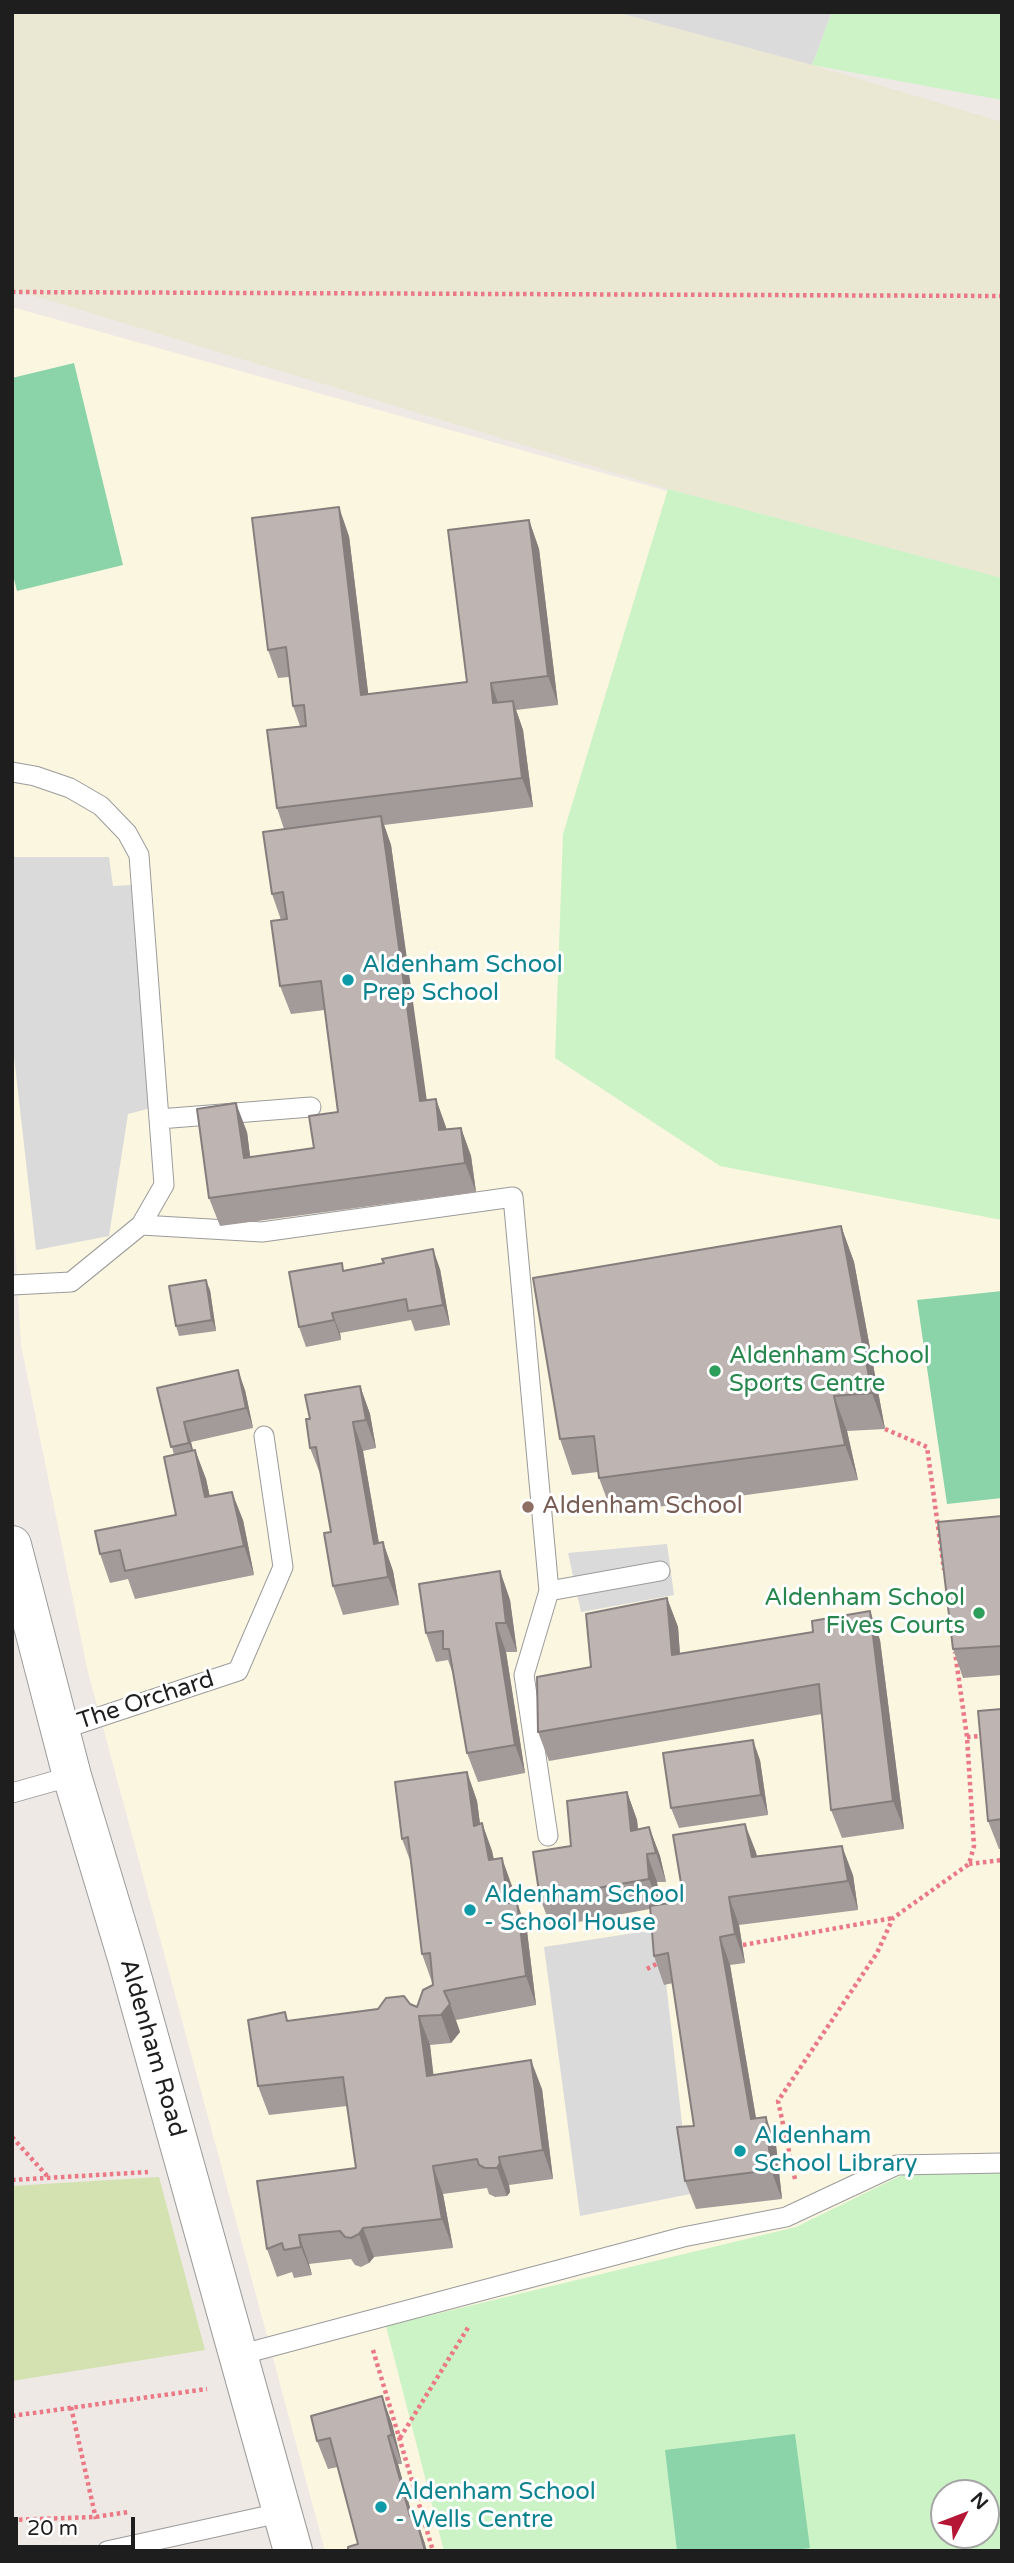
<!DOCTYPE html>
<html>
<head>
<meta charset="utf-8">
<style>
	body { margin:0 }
	#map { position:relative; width:1014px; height:2563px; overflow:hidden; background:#eee9e5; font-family:"Varela Round",sans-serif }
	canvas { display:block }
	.frame { position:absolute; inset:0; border:14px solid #1e1e1e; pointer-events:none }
	.north { position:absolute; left:930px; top:2479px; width:70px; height:70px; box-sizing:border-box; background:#fff; border:2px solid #a5a5a5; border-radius:50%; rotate:48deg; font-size:19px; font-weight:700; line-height:28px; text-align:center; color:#1e1e1e }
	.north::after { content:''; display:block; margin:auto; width:24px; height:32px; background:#b61636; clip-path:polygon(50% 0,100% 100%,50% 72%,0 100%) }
	.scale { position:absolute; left:14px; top:2517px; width:121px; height:32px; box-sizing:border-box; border:4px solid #1e1e1e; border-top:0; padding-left:9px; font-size:21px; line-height:24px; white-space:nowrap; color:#1e1e1e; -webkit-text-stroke:5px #fff; paint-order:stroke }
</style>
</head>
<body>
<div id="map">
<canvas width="1014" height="2563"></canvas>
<div class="frame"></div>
<div class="north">N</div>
<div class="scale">20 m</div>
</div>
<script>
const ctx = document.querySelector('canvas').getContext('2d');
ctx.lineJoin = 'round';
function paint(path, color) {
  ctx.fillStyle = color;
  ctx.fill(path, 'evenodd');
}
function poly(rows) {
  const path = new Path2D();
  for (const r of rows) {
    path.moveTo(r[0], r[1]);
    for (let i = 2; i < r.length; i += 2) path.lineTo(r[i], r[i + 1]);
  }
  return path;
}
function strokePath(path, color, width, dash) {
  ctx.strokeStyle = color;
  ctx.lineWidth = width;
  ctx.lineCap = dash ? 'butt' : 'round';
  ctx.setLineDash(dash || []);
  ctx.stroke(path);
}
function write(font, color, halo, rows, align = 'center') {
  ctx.font = font + ' "Varela Round",sans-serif';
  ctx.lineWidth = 6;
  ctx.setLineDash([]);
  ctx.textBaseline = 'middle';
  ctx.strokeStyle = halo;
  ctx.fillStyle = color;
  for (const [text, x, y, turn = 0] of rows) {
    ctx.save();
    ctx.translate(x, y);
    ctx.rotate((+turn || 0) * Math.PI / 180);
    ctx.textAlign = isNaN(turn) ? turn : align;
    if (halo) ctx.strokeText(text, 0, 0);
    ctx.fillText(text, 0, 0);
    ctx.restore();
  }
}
paint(poly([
	[615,12,832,12,812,65]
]), '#dcdbdb');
paint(poly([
	[12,307,1002,585,1002,2551,325,2551,87,1668,21,1345,12,1190],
	[944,2493,986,2493,986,2535,944,2535]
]), '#fbf6e0');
paint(poly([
	[12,12,615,12,812,65,1002,122,1002,578,668,489,12,289]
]), '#eae7d2');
paint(poly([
	[159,2177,205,2350,12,2381,12,2186]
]), '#d3e2b0');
paint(poly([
	[832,12,1002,12,1002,100,812,65],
	[668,489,1002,578,1002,1220,720,1166,555,1058,563,834],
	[1002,2172,1002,2551,444,2551,386,2326,796,2227,902,2175],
	[944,2493,986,2493,986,2535,944,2535]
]), '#ccf3c6');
paint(poly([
	[74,363,123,565,17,591,12,571,12,378],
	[1002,1291,1002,1498,947,1504,917,1300],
	[795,2434,810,2548,787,2551,677,2551,665,2450]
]), '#8bd4a9');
paint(poly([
	[12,857,109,857,113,886,131,885,155,1107,128,1114,109,1236,36,1250,12,1039],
	[667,1544,674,1595,581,1612,568,1553],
	[660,1929,690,2194,580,2216,544,1947]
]), '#dadada');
const service = poly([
	[12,772,35,776,70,788,101,806,127,833,139,855,164,1185,141,1225,71,1282,12,1285],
	[159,1119,311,1107],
	[141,1225,262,1232,513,1197,549,1591,524,1675,548,1836],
	[549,1591,660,1571],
	[60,1730,238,1671,283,1567,264,1436],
	[12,1793,72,1776],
	[239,2355,683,2237,786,2217,897,2165,1002,2163],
	[107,2551,284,2512]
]);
const tertiary = poly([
	[12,1545,72,1776,127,1958,293,2551]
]);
strokePath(service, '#9b9b9b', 21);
strokePath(tertiary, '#9b9b9b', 40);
strokePath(poly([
	[12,292,1002,296],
	[885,1429,927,1447,944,1570],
	[967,1737,983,1736],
	[969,1864,1002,1860],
	[743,1945,893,1918],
	[647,1969,662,1961],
	[12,2137,49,2178],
	[795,2179,778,2101,877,1953,893,1918,969,1864,974,1846,967,1737,955,1652],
	[12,2180,148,2172],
	[373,2350,433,2551],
	[71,2407,96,2519],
	[12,2416,207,2389],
	[400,2438,469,2326],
	[12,2520,95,2517,129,2512]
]), '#ea7985', 4.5, [3.5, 3.5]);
strokePath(service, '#fff', 19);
strokePath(tertiary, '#fff', 38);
paint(poly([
	[529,520,539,549,558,705,516,710,523,730,533,807,384,825,391,845,426,1100,436,1099,446,1130,461,1128,471,1156,476,1192,220,1226,209,1198,247,1132,250,1157,314,1148,338,1112,325,1010,291,1014,280,986,281,920,272,894,284,829,277,808,300,726,293,706,289,677,278,678,268,650,349,536,368,694,467,682],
	[841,1226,854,1262,885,1429,847,1431,858,1480,612,1513,599,1478,598,1472,572,1475,560,1439],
	[440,1269,450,1325,415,1331,411,1320,340,1333,341,1340,306,1347,299,1327,344,1270],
	[210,1290,216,1331,179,1336,176,1326],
	[360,1386,370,1414,376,1448,363,1451,379,1543,383,1542,393,1571,399,1605,343,1615,333,1586,331,1532,321,1476,310,1448,310,1419],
	[157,1388,245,1390,253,1428,191,1442,193,1450,195,1450,206,1479,210,1497,243,1520,254,1575,135,1599,128,1579,110,1583,100,1554,176,1515,174,1455],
	[1002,1516,1002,1675,963,1678,953,1649],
	[500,1571,510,1600,517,1652,506,1652,525,1773,478,1782,467,1753,454,1677,448,1660,436,1662,426,1633],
	[667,1598,678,1627,680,1654,813,1632,870,1611,880,1640,904,1829,842,1838,831,1810,822,1714,549,1761,538,1732,591,1667],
	[1002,1709,1002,1849,999,1849,988,1821],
	[760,1760,768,1815,679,1828,671,1808],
	[467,1772,477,1801,480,1824,482,1823,492,1851,494,1859,512,1886,514,1902,527,1931,536,2005,456,2020,460,2032,451,2043,430,2045,433,2075,542,2089,553,2179,509,2185,510,2192,507,2196,495,2197,489,2194,487,2188,443,2194,453,2248,374,2257,369,2263,361,2267,355,2265,351,2259,309,2264,312,2275,294,2278,292,2272,277,2277,267,2249,356,2168,347,2106,269,2115,258,2086,288,2021,410,2004,417,2007,433,1985,422,1954,411,1863,402,1839],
	[627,1792,637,1820,638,1830,649,1827,660,1856,666,1882,657,1882,660,1904,684,1901,756,1852,756,1856,853,1875,858,1910,739,1925,745,1963,730,1965,756,2118,776,2145,782,2199,696,2209,685,2181,694,2126,673,1983,664,1985,654,1956,650,1909,551,1927,540,1898,571,1846],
	[382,2396,392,2424,402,2464,398,2464,412,2515,415,2515,425,2544,358,2544,338,2467,328,2469,317,2441]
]), '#a39b99');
paint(poly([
	[339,507,349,536,372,724,361,695],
	[529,520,539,549,558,705,548,676],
	[491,683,501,711,493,703],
	[513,701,523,730,533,807,522,778],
	[381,816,391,845,431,1130,420,1101],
	[436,1099,446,1127,450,1159,439,1130],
	[236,1103,247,1132,254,1186,244,1158],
	[461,1128,471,1156,476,1192,465,1163],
	[841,1226,854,1262,885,1429,872,1393],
	[433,1249,440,1269,450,1325,443,1305],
	[206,1280,210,1290,216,1331,212,1320],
	[332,1313,340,1333,341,1340,334,1320],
	[238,1370,245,1390,253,1428,246,1408],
	[360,1386,370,1414,376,1448,366,1420],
	[834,1396,847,1431,858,1480,845,1445],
	[184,1422,191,1442,196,1463,189,1443],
	[353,1422,363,1451,384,1573,374,1544],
	[195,1450,206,1479,216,1526,205,1497],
	[232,1492,243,1520,254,1575,244,1546],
	[383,1542,393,1571,399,1605,388,1577],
	[500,1571,510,1600,517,1652,506,1623],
	[667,1598,678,1627,682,1684,672,1655],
	[870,1611,880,1640,904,1829,893,1801],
	[496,1623,506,1652,525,1773,515,1745],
	[753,1740,760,1760,768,1815,761,1795],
	[467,1772,477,1801,484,1854,474,1826],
	[627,1792,637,1820,641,1859,631,1831],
	[482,1823,492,1851,499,1889,489,1860],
	[745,1824,756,1852,763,1885,752,1857],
	[649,1827,660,1856,666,1882,656,1853],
	[842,1846,853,1875,858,1910,848,1881],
	[647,1854,657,1882,660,1907,649,1879],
	[502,1858,512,1886,518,1931,508,1903],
	[729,1897,739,1925,745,1963,735,1934],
	[517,1902,527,1931,536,2005,526,1976],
	[720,1937,730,1965,761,2148,751,2119],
	[450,2004,460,2032,451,2043,441,2015],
	[419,2016,430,2045,437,2104,427,2076],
	[531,2060,542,2089,553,2179,543,2150],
	[766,2117,776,2145,782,2199,771,2170],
	[499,2157,509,2185,510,2192,507,2196,497,2168],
	[433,2166,443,2194,453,2248,442,2219],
	[363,2228,374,2257,369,2263,359,2234],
	[299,2235,309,2264,312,2275,301,2247],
	[382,2396,392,2424,402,2464,392,2435],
	[388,2436,398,2464,420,2544,410,2516],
	[415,2515,425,2544,427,2551,425,2551]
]), '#857e7d');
const building = poly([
	[339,507,361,695,467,682,448,530,529,520,548,676,491,683,493,703,513,701,522,778,277,808,267,730,306,726,304,705,293,706,286,647,268,650,252,518,339,507],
	[381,816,420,1101,436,1099,439,1130,461,1128,465,1163,209,1198,197,1109,236,1103,244,1158,314,1148,309,1116,338,1112,321,981,280,986,271,921,287,919,283,892,272,894,263,832,381,816],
	[841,1226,872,1393,834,1396,845,1445,599,1478,594,1436,560,1439,533,1278,841,1226],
	[433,1249,443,1305,408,1311,406,1299,332,1313,334,1320,299,1327,289,1272,342,1263,343,1271,384,1263,382,1259,433,1249],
	[206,1280,212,1320,176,1326,169,1286,206,1280],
	[238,1370,246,1408,184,1422,189,1443,171,1447,157,1388,238,1370],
	[360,1386,366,1420,353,1422,374,1544,383,1542,388,1577,333,1586,324,1533,331,1532,316,1447,310,1448,306,1419,310,1419,305,1395,360,1386],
	[195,1450,205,1497,232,1492,244,1546,125,1571,120,1550,100,1554,95,1531,176,1515,164,1457,195,1450],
	[1002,1516,1002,1646,953,1649,938,1522,1002,1516],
	[500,1571,506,1623,496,1623,515,1745,467,1753,449,1649,443,1649,443,1631,426,1633,419,1584,500,1571],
	[667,1598,672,1655,813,1632,812,1621,870,1611,893,1801,831,1810,819,1684,538,1732,537,1677,591,1667,586,1614,667,1598],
	[1002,1709,1002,1819,988,1821,978,1711,1002,1709],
	[753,1740,761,1795,671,1808,663,1753,753,1740],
	[467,1772,474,1826,482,1823,489,1860,502,1858,508,1903,517,1902,526,1976,444,1991,450,2004,441,2015,419,2016,427,2076,531,2060,543,2150,499,2157,500,2163,497,2168,485,2168,479,2165,477,2159,433,2166,442,2219,363,2228,359,2234,351,2238,345,2237,340,2231,299,2235,301,2247,284,2250,282,2243,267,2249,257,2181,356,2168,343,2077,258,2086,248,2020,285,2012,287,2021,378,2009,386,1998,404,1996,410,2004,417,2007,423,1990,433,1985,430,1953,422,1954,408,1837,402,1839,395,1782,467,1772],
	[627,1792,631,1831,649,1827,656,1853,647,1854,649,1879,540,1898,533,1852,571,1846,567,1801,627,1792],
	[745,1824,752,1857,842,1846,848,1881,729,1897,735,1934,720,1937,751,2119,766,2117,771,2170,685,2181,677,2127,694,2126,668,1953,654,1956,650,1906,684,1901,673,1835,745,1824],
	[382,2396,392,2435,388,2436,410,2516,415,2515,425,2551,348,2551,348,2547,358,2544,330,2438,317,2441,311,2416,382,2396],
	[74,2548,75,2551,63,2551,74,2548]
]);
paint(building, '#beb4b2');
strokePath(building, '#857e7d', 2);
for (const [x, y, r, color] of [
	[348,980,7,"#0f9aa8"],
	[715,1371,7,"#2e9e5b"],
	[528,1507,7,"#8d6e63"],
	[979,1613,7,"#2e9e5b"],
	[470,1910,7,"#0f9aa8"],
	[740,2151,7,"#0f9aa8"],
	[381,2507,7,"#0f9aa8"]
]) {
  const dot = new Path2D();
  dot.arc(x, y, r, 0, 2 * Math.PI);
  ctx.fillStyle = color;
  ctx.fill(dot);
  strokePath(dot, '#fff', 2.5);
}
write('24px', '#0d838f', '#fff', [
	["Aldenham School",362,966],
	["Prep School",362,994],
	["Aldenham School",484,1896],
	["- School House",484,1924],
	["Aldenham",754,2137],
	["School Library",754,2165],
	["Aldenham School",395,2493],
	["- Wells Centre",395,2521]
], 'left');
write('24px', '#27864d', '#fff', [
	["Aldenham School",729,1357],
	["Sports Centre",729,1385],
	["Aldenham School",965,1599,"right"],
	["Fives Courts",965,1627,"right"]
], 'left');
write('24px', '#785e54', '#fff', [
	["Aldenham School",542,1507]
], 'left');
write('24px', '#1e1e1e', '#fff', [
	["The Orchard",146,1701,-18],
	["Aldenham Road",152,2048,74]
]);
</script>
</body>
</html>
